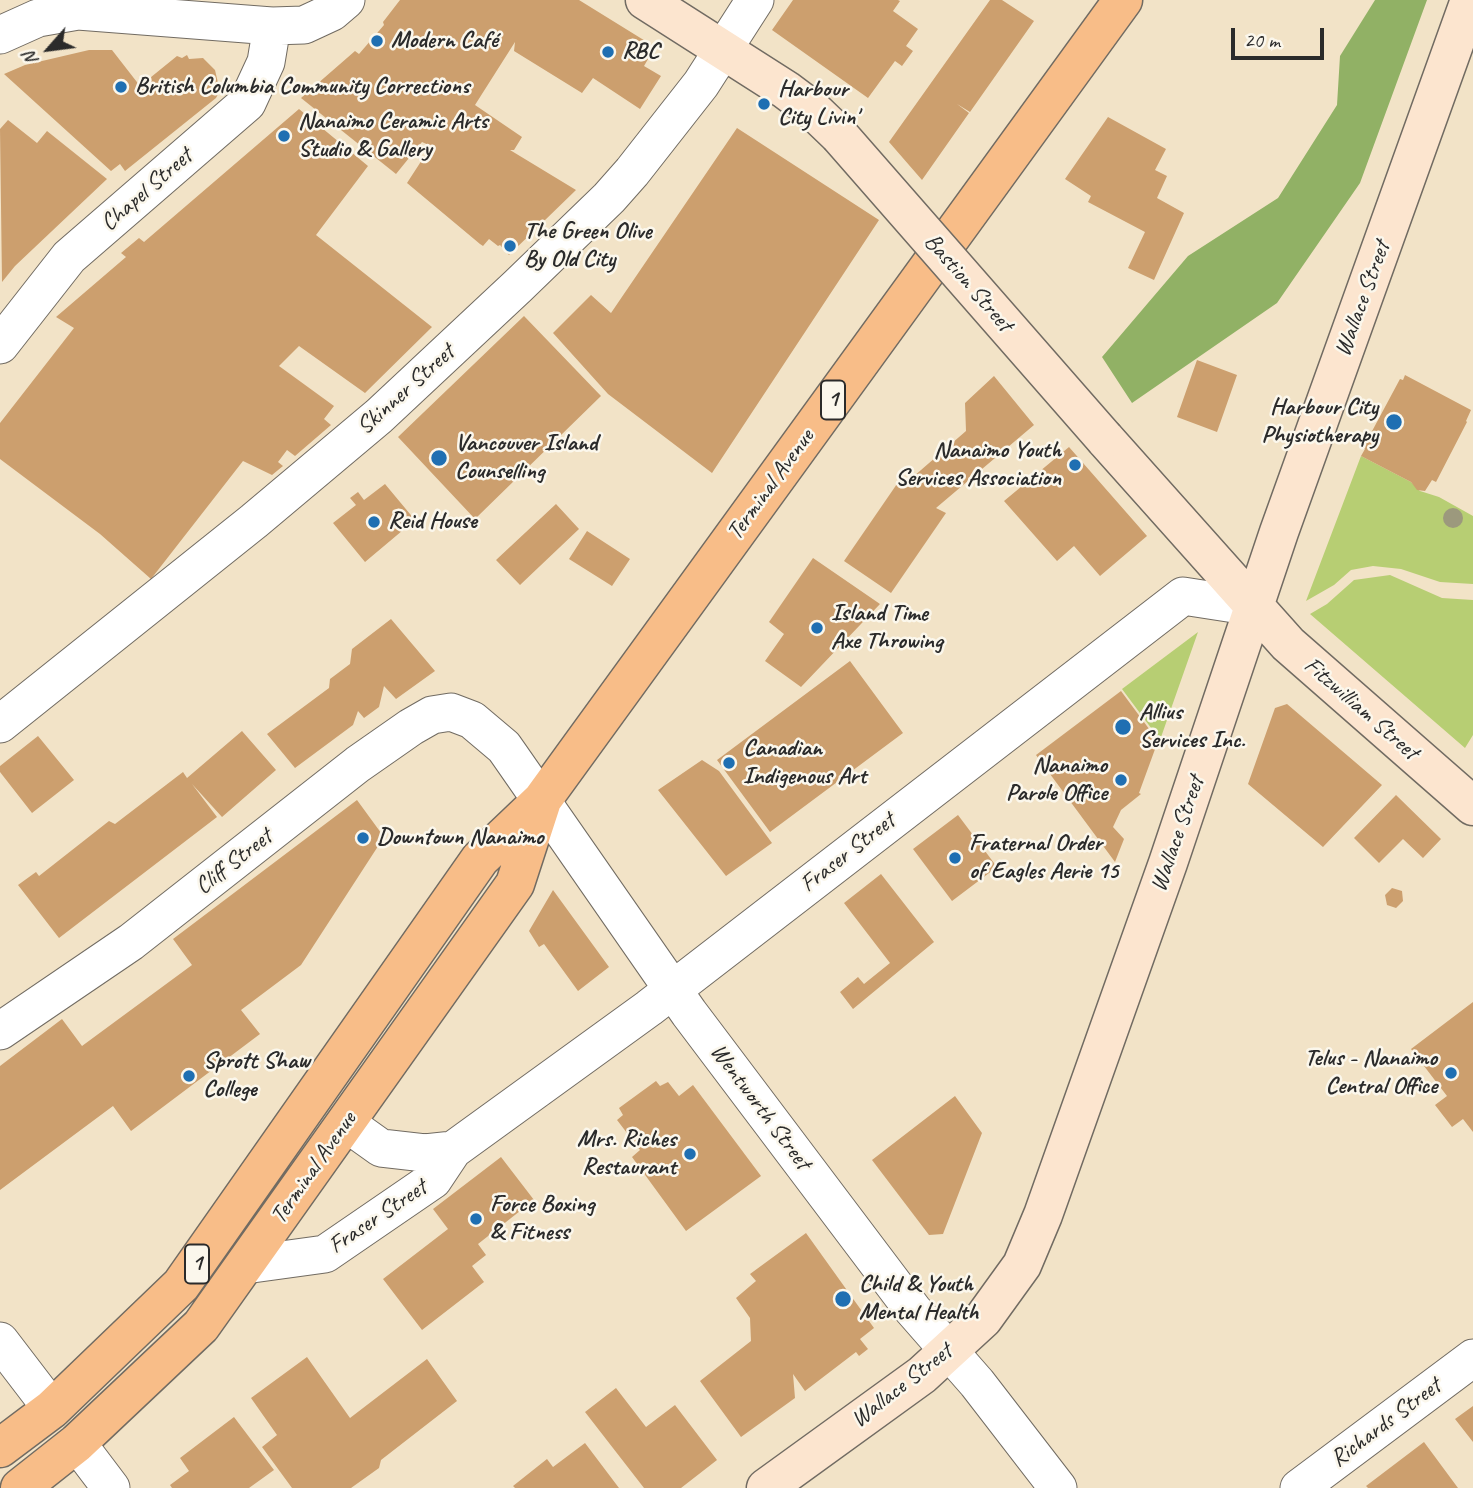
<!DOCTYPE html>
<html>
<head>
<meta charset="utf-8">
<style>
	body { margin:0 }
	#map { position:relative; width:1473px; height:1488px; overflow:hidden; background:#f2e3c7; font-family:Caveat,sans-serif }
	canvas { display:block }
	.north { position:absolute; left:14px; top:14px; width:70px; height:70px; -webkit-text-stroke:5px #fbf7ec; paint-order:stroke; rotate:242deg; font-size:19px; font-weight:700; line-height:28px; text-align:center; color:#2b2b2b }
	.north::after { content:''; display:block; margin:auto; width:24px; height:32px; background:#2b2b2b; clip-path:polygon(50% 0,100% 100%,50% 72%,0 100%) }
	.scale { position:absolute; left:1231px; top:28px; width:93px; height:32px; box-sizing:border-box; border:4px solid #2b2b2b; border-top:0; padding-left:9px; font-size:21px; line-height:24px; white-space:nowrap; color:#2b2b2b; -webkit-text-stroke:5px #fbf7ec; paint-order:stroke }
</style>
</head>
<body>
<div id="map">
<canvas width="1473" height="1488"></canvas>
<div class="north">N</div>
<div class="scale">20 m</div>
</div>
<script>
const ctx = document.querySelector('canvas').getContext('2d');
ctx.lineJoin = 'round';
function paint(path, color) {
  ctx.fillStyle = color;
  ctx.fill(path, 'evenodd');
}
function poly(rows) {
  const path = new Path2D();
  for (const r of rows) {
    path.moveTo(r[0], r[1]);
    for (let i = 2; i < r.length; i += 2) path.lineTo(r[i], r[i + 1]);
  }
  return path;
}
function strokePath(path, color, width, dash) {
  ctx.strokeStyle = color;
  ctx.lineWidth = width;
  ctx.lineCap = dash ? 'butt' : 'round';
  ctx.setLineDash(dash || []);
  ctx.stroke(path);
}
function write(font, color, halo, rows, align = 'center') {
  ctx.font = font + ' Caveat,sans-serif';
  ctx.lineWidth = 5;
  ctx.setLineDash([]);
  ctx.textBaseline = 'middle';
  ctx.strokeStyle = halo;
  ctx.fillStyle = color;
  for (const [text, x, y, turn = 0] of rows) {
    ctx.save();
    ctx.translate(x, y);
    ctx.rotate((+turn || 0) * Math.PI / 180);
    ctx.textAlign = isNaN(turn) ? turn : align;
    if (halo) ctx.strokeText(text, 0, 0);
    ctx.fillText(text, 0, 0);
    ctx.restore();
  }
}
paint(poly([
	[1361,456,1411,482,1420,491,1439,497,1473,516,1473,584,1440,582,1401,569,1373,566,1351,570,1334,585,1306,601],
	[1390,575,1442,598,1473,600,1473,735,1465,748,1310,614,1327,604,1354,580],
	[1198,632,1160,740,1122,689]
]), '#b7ce73');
paint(poly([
	[1375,0,1427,0,1360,183,1277,303,1132,403,1102,357,1188,256,1278,198,1337,105,1340,56]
]), '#91b165');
paint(poly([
	[400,0,579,0,655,47,644,66,661,76,640,109,593,78,582,93,514,51,515,42,475,105,522,137,514,150,510,150,576,190,509,255,500,245,498,246,489,239,483,246,480,244,407,183,431,146,422,142,396,174,301,98,355,51,359,54,384,25,383,22],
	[793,0,898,0,900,1,893,11,918,29,906,46,913,51,902,66,895,61,868,98,772,30],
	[990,0,1002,0,1034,21,970,112,957,104,969,113,922,180,889,142],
	[89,50,112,50,140,86,177,56,182,58,187,55,189,59,203,58,215,70,218,83,216,88,219,92,216,98,125,171,120,164,111,171,4,74,25,65],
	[299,109,368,166,316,235,432,327,365,393,299,346,279,366,334,406,324,419,331,425,295,456,287,450,278,462,283,466,272,475,243,461,151,579,100,534,0,459,0,423,74,328,56,317,126,257,121,253,139,238,144,242],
	[1108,117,1166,149,1155,170,1167,176,1157,198,1184,213,1154,280,1128,268,1145,232,1088,202,1091,196,1065,179],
	[8,120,37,143,47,131,107,179,15,266,2,282,0,129],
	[737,128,879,220,712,473,608,394,553,333,591,295,611,313],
	[524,316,601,396,475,519,398,437],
	[1197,360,1237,375,1217,432,1177,417],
	[1405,375,1471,410,1466,421,1467,422,1436,482,1432,480,1425,491,1417,490,1411,482,1361,456,1365,449,1363,448,1400,379,1403,380],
	[994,376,1034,425,936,508,946,513,891,593,844,561,899,481,906,483,966,431,965,403],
	[1069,447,1147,536,1100,576,1074,546,1057,561,1004,501],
	[385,484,415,520,365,562,333,523,356,505,350,498,358,492,364,500],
	[556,504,579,529,520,585,496,560],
	[587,531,630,559,612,586,569,559],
	[813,558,880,604,801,687,765,661,784,634,769,622],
	[391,619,435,671,396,699,384,686,379,707,364,718,358,711,353,725,295,768,267,734,329,688,330,679,350,664,352,649],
	[850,661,903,733,770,832,717,760],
	[1121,691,1158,741,1139,793,1141,794,1121,810,1113,827,1124,839,1115,862,1050,774,1053,772,1049,767,1046,769,1036,755],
	[1287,704,1382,785,1323,847,1248,784,1275,708],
	[242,731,276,770,222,817,192,784,217,817,59,938,18,885,36,872,39,876,109,821,115,824,183,772,187,778],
	[38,736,74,780,32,813,0,772,0,766],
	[702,760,719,771,772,843,726,876,658,790],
	[1396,795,1441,839,1423,858,1403,839,1379,863,1354,838],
	[357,800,384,837,301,965,241,1010,260,1034,131,1131,113,1106,0,1190,0,1066,62,1019,82,1046,192,965,173,939],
	[958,815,997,867,952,901,913,849],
	[881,874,934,942,853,1009,840,992,858,977,864,984,890,963,844,903],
	[1392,888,1402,891,1403,901,1396,908,1387,905,1385,895],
	[553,890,609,967,578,991,544,944,539,947,529,931],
	[1473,1002,1473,1132,1463,1119,1452,1127,1435,1105,1447,1096,1411,1049],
	[656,1081,660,1086,668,1082,679,1096,693,1085,761,1176,686,1231,632,1157,640,1150,617,1120,623,1115,619,1108],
	[955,1096,982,1133,943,1234,929,1235,872,1160],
	[501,1157,534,1200,478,1244,486,1255,472,1266,484,1282,422,1330,383,1279,448,1229,433,1209],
	[806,1233,874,1328,860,1339,868,1349,859,1356,856,1352,805,1391,793,1374,795,1398,741,1437,700,1381,751,1341,750,1318,736,1298,756,1281,750,1274],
	[307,1357,350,1418,427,1359,457,1401,381,1460,379,1468,351,1488,292,1488,262,1447,277,1435,251,1398],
	[616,1388,646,1427,675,1405,717,1460,681,1488,644,1488,585,1412],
	[1473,1406,1473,1442,1455,1419],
	[234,1417,274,1470,249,1488,172,1488,170,1485,189,1471,180,1458],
	[1424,1442,1458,1488,1368,1488,1366,1486],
	[585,1443,619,1488,515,1488,513,1486,547,1459,553,1467]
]), '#cc9f6e');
const street = poly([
	[0,35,38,18,78,11,272,26,304,25,332,12,346,0],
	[0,345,69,257,247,103,266,62,272,26],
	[0,724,254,521,379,416,518,286,609,198,632,172,701,84,755,0],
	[0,1031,131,942,358,764,411,727,432,715,451,712,472,720,504,747,511,757,689,1013,913,1310,977,1383,1058,1488],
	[346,1123,381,1148,425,1153,453,1150],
	[245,1265,325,1254,433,1180,453,1150,649,1008,1183,596,1254,607],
	[0,1341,52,1409],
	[77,1443,111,1488],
	[1299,1488,1473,1358]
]);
const secondary = poly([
	[645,0,786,90,814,111,839,135],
	[1105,439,1288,644,1473,806],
	[766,1488,922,1375,983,1319,1022,1265,1043,1215,1168,863,1279,532,1470,0]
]);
const highway = poly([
	[0,1448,52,1409,181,1285,480,859,542,800,1123,0],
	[20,1488,77,1443,201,1326,515,884,541,804]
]);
strokePath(street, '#716b62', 39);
strokePath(secondary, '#716b62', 41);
strokePath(highway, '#716b62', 41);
strokePath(street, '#fff', 37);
strokePath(secondary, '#fce5cf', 38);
strokePath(highway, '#f8bd88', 38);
const secondaryBridge = poly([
	[839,135,1105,439]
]);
strokePath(secondaryBridge, '#716b62', 41, []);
strokePath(secondaryBridge, '#fce5cf', 38);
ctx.fillStyle = '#9c997d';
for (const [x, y] of [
	[1453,518]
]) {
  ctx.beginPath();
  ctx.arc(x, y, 10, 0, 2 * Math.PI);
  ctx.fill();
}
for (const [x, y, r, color] of [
	[377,41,7,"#1f6fb2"],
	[608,52,7,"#1f6fb2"],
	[121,87,7,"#1f6fb2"],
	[764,104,7,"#1f6fb2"],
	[284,136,7,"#1f6fb2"],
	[510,246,7,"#1f6fb2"],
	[1394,422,9,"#1f6fb2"],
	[439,458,9,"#1f6fb2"],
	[1075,465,7,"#1f6fb2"],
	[374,522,7,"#1f6fb2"],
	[817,628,7,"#1f6fb2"],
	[1123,727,9,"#1f6fb2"],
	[729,763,7,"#1f6fb2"],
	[1121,780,7,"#1f6fb2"],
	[363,838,7,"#1f6fb2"],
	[955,858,7,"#1f6fb2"],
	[1451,1073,7,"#1f6fb2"],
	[189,1076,7,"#1f6fb2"],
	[690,1154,7,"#1f6fb2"],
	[476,1219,7,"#1f6fb2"],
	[843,1299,9,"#1f6fb2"]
]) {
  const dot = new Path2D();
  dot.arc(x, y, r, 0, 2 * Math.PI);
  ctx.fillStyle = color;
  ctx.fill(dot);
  strokePath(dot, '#fbf7ec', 2.5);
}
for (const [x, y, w] of [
	[833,400,24],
	[197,1264,24]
]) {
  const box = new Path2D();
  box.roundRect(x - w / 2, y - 19.5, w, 39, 5);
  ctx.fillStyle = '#fbf7ec';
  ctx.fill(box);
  strokePath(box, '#2b2b2b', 2);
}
write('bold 23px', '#2b2b2b', null, [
	["1",833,400],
	["1",197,1264]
]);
write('bold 24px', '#2b2b2b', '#fbf7ec', [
	["Modern Café",391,41],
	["RBC",622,52],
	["British Columbia Community Corrections",135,87],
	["Harbour",778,90],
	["City Livin'",778,118],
	["Nanaimo Ceramic Arts",298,122],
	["Studio & Gallery",298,150],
	["The Green Olive",524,232],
	["By Old City",524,260],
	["Harbour City",1378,408,"right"],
	["Physiotherapy",1378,436,"right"],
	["Vancouver Island",455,444],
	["Counselling",455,472],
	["Nanaimo Youth",1061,451,"right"],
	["Services Association",1061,479,"right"],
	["Reid House",388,522],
	["Island Time",831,614],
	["Axe Throwing",831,642],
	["Allius",1139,713],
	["Services Inc.",1139,741],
	["Canadian",743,749],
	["Indigenous Art",743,777],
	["Nanaimo",1107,766,"right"],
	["Parole Office",1107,794,"right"],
	["Downtown Nanaimo",377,838],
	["Fraternal Order",969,844],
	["of Eagles Aerie 15",969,872],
	["Telus - Nanaimo",1437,1059,"right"],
	["Central Office",1437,1087,"right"],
	["Sprott Shaw",203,1062],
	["College",203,1090],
	["Mrs. Riches",676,1140,"right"],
	["Restaurant",676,1168,"right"],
	["Force Boxing",490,1205],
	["& Fitness",490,1233],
	["Child & Youth",859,1285],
	["Mental Health",859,1313]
], 'left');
write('24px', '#2b2b2b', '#fbf7ec', [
	["Chapel Street",147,190,-41],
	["Bastion Street",968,283,49],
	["Wallace Street",1363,299,-70],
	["Skinner Street",406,390,-42],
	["Terminal Avenue",771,485,-54],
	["Fitzwilliam Street",1361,709,41],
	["Wallace Street",1178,834,-71],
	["Fraser Street",848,853,-38],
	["Cliff Street",234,862,-38],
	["Wentworth Street",760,1107,53],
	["Terminal Avenue",314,1168,-55],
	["Fraser Street",378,1217,-34],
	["Wallace Street",902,1386,-38],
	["Richards Street",1386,1423,-37]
]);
</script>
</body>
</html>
